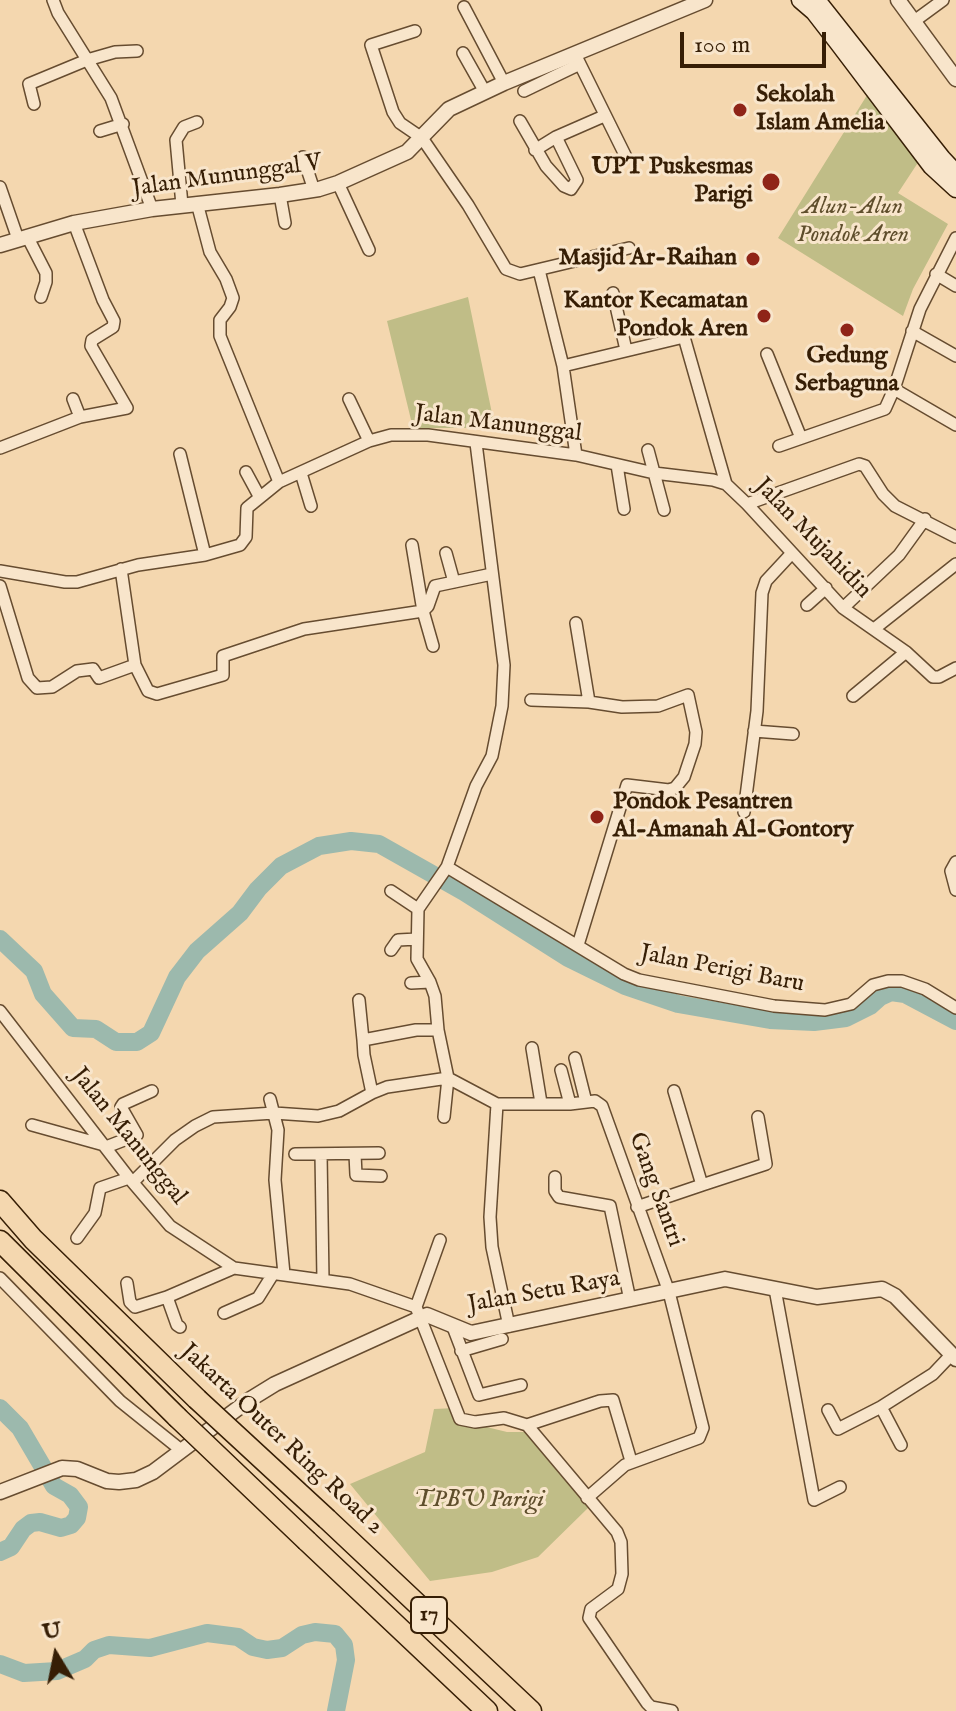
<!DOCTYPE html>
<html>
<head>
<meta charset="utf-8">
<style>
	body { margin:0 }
	#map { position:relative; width:956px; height:1711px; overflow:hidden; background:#f4d7af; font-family:"IM FELL English",serif }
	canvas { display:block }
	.north { position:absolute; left:16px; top:1615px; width:80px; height:80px; -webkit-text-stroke:6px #f8e5cb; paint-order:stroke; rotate:350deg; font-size:22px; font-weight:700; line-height:32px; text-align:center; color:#361e05 }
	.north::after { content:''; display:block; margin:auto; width:28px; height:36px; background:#361e05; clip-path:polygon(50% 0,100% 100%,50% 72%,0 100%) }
	.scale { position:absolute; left:680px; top:32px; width:146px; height:36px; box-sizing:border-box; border:4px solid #361e05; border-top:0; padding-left:10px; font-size:24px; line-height:28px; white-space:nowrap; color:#361e05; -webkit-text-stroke:6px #f8e5cb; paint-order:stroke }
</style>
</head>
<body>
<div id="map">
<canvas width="956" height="1711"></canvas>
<div class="north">U</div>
<div class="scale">100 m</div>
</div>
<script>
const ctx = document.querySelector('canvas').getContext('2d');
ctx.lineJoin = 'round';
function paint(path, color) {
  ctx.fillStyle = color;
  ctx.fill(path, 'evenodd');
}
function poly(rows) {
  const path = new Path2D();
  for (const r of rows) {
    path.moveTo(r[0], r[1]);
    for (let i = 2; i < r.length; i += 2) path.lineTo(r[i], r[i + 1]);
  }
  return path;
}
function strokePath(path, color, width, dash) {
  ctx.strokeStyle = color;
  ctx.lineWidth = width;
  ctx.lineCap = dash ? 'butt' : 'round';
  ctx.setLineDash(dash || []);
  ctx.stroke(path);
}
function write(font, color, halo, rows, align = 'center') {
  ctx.font = font + ' "IM FELL English",serif';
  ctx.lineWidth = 6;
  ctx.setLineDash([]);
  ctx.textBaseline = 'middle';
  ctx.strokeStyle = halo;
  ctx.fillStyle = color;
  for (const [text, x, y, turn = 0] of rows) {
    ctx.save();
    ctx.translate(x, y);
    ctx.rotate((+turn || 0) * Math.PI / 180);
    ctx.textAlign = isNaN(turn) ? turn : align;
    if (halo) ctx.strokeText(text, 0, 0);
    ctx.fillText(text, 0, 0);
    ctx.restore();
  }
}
paint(poly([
	[869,92,921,158,898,193,948,224,913,289,903,316,778,238],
	[468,297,495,428,413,428,387,321],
	[455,1408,462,1421,507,1432,528,1432,538,1441,588,1508,538,1557,492,1572,430,1581,350,1484,425,1452,434,1409]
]), '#c0bd87');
strokePath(poly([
	[0,939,34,971,43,994,73,1028,96,1029,116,1042,137,1042,151,1033,177,977,197,951,240,913,258,889,281,866,319,846,351,841,379,844,464,892,568,958,625,986,678,1004,770,1020,814,1022,846,1018,870,1006,880,997,891,992,905,994,956,1021],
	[0,1408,20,1428,54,1486,70,1495,79,1507,77,1518,71,1525,61,1528,40,1522,31,1523,23,1529,11,1547,0,1552],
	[0,1664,24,1673,57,1671,85,1659,94,1650,109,1645,150,1648,207,1633,238,1637,253,1647,267,1650,282,1648,302,1635,315,1632,335,1634,344,1645,346,1660,336,1711]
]), '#9cb9ad', 18);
const minor = poly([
	[53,0,58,13,111,98,152,209],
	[464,7,504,83],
	[913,22,943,0],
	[415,31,371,45,393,112,400,123,422,138,468,205,506,269,520,274,629,248],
	[463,53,485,92],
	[575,54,626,157],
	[524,91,580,64],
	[34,104,29,84,87,60,115,52,137,51],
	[520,121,546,166,564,186,571,189,577,180,556,137],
	[100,131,123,124],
	[535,150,556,137,604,116],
	[303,157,314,190],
	[338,183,369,250],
	[0,187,18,239],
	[280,195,285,223],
	[197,203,210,252,226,279,233,298,230,307,220,320,220,336,279,482],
	[182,205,176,140,184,127,197,122],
	[27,236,46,273,46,282,41,297],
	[956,238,920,309,894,389,956,425],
	[539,270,563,366,576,455],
	[936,274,956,286],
	[613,293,626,350],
	[912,331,956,356],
	[767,354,801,438],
	[563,366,684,337,726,484],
	[73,399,80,417],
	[349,399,369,441],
	[476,443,504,665,502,706,492,756,476,786,447,867,418,909,417,959,430,982,435,996,438,1030,448,1078,497,1104,490,1217,492,1247,509,1326],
	[779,446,885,409,894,389],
	[0,448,80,417,127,408,91,346,92,340,113,327,114,321,103,300,74,223],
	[648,450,664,510],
	[180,454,205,555],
	[617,465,624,509],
	[246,472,259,496],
	[301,473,311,506],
	[747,504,859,464,865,466,883,494,895,506,956,537],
	[412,545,423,611,433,646],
	[446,553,454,582],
	[121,569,135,665,148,691,157,694,223,675,223,656,304,629,423,611,428,606,435,586,492,574],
	[0,571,65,582,77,582,138,565,205,555,240,545,246,537,247,508,279,482,369,441,391,435,428,435,576,455,654,473,713,480,726,484,747,504,843,608,906,652,933,677,939,677,956,668],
	[0,586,28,678,37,688,52,687,77,671,93,669,99,678,135,665],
	[807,605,826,588],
	[843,608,899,555,925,519],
	[576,623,589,702,622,707,658,706,688,695,696,732,695,744,684,777,675,788,669,790,627,785,578,945],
	[874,629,956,564],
	[853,696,906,652],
	[531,700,589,702],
	[754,731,793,734],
	[744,812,757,711,762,593,766,581,792,553],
	[956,862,951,871,956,890],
	[447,867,624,974,639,980,774,1006,825,1010,851,1004,873,985,888,981,902,981,925,989,956,1008],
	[391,891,418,909],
	[391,950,398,940,417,939],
	[411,983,430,982],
	[359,1000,363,1040],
	[0,1011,129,1178,170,1226,234,1268,350,1284,416,1307,460,1419,475,1422,504,1418,527,1425,600,1401,613,1400,631,1461],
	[532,1048,541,1103],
	[575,1058,586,1102],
	[561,1070,570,1104],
	[372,1093,387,1087,448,1078,444,1117],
	[270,1099,278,1130,275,1180,284,1274],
	[497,1104,570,1104,595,1101,602,1106,669,1292,703,1428,699,1438,625,1465,587,1498],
	[32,1125,104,1145],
	[106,1147,137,1135,121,1107,123,1104,152,1091],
	[295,1154,379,1153],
	[321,1154,323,1280],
	[355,1154,356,1175,381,1176],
	[555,1177,555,1191,559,1197,610,1206,630,1300],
	[133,1182,175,1140,195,1126,213,1117,274,1113,318,1116,339,1111,372,1093,364,1055,363,1040,416,1030,438,1030],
	[702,1185,766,1164,758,1117],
	[637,1207,702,1185,674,1091],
	[77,1238,95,1213,100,1188,129,1178],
	[0,1278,120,1401,181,1450],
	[127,1283,130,1302,135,1307,167,1297,234,1268],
	[775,1289,814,1500,840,1487],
	[167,1297,177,1325,180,1327],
	[416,1307,440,1240],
	[224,1313,258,1298,273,1274],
	[453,1327,479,1395,521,1385],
	[461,1351,502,1339],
	[881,1407,901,1445],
	[828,1410,838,1429,881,1407,933,1374,951,1355],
	[527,1425,617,1532,621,1542,622,1574,618,1589,591,1609,589,1618,647,1703,651,1707,672,1711]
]);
const tertiary = poly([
	[898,0,956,79],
	[0,245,74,223,152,209,280,195,319,189,338,183,407,152,449,109,504,83,705,0],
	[0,1492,62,1468,77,1469,107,1481,119,1482,136,1480,153,1472,249,1400,275,1384,427,1315,471,1333,725,1279,817,1297,882,1289,895,1296,956,1359]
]);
const secondary = poly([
	[800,0,814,12,838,43,931,166,956,189],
	[817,0,942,158,956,173]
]);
const motorway = poly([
	[0,1201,33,1239,197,1399],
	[0,1241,177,1417],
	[327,1519,531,1711],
	[307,1541,487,1711]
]);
strokePath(minor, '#664c30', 14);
strokePath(tertiary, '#664c30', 17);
strokePath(secondary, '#361e05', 19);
strokePath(motorway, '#361e05', 23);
strokePath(minor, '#f8e5cb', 11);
strokePath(tertiary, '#f8e5cb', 14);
strokePath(secondary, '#f8e5cb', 16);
strokePath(motorway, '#f4d7af', 20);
const motorwayBridge = poly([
	[197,1399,327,1519],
	[177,1417,307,1541]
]);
strokePath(motorwayBridge, '#361e05', 23, []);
strokePath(motorwayBridge, '#f4d7af', 20);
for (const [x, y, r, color] of [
	[740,110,8,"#8f2418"],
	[771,182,10,"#8f2418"],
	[753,259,8,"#8f2418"],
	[764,316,8,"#8f2418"],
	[847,330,8,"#8f2418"],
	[597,817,8,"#8f2418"]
]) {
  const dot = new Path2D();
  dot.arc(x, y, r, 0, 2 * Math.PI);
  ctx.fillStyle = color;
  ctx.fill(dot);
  strokePath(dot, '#f8e5cb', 3);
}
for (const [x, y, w] of [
	[429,1615,36]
]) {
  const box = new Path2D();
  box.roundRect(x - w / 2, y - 18, w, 36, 6);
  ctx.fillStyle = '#f8e5cb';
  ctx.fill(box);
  strokePath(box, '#361e05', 2);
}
write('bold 22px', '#361e05', null, [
	["17",429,1615]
]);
write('bold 24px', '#361e05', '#f8e5cb', [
	["Sekolah",756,96,"left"],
	["Islam Amelia",756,124,"left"],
	["UPT Puskesmas",753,168],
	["Parigi",753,196],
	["Masjid Ar-Raihan",737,259],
	["Kantor Kecamatan",748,302],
	["Pondok Aren",748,330],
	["Gedung",847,357,"center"],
	["Serbaguna",847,385,"center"],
	["Pondok Pesantren",613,803,"left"],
	["Al-Amanah Al-Gontory",613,831,"left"]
], 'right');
write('24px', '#361e05', '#f8e5cb', [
	["Jalan Mununggal V",227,177,-8],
	["Jalan Manunggal",498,425,7],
	["Jalan Mujahidin",812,539,46],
	["Jalan Perigi Baru",722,970,11],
	["Jalan Manunggal",128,1137,51],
	["Gang Santri",655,1190,70],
	["Jalan Setu Raya",544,1293,-10],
	["Jakarta Outer Ring Road 2",281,1440,43]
]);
write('italic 24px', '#5f4e2c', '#f8e5cb', [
	["Alun-Alun",853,208],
	["Pondok Aren",853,236],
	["TPBU Parigi",479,1501]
]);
</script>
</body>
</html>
